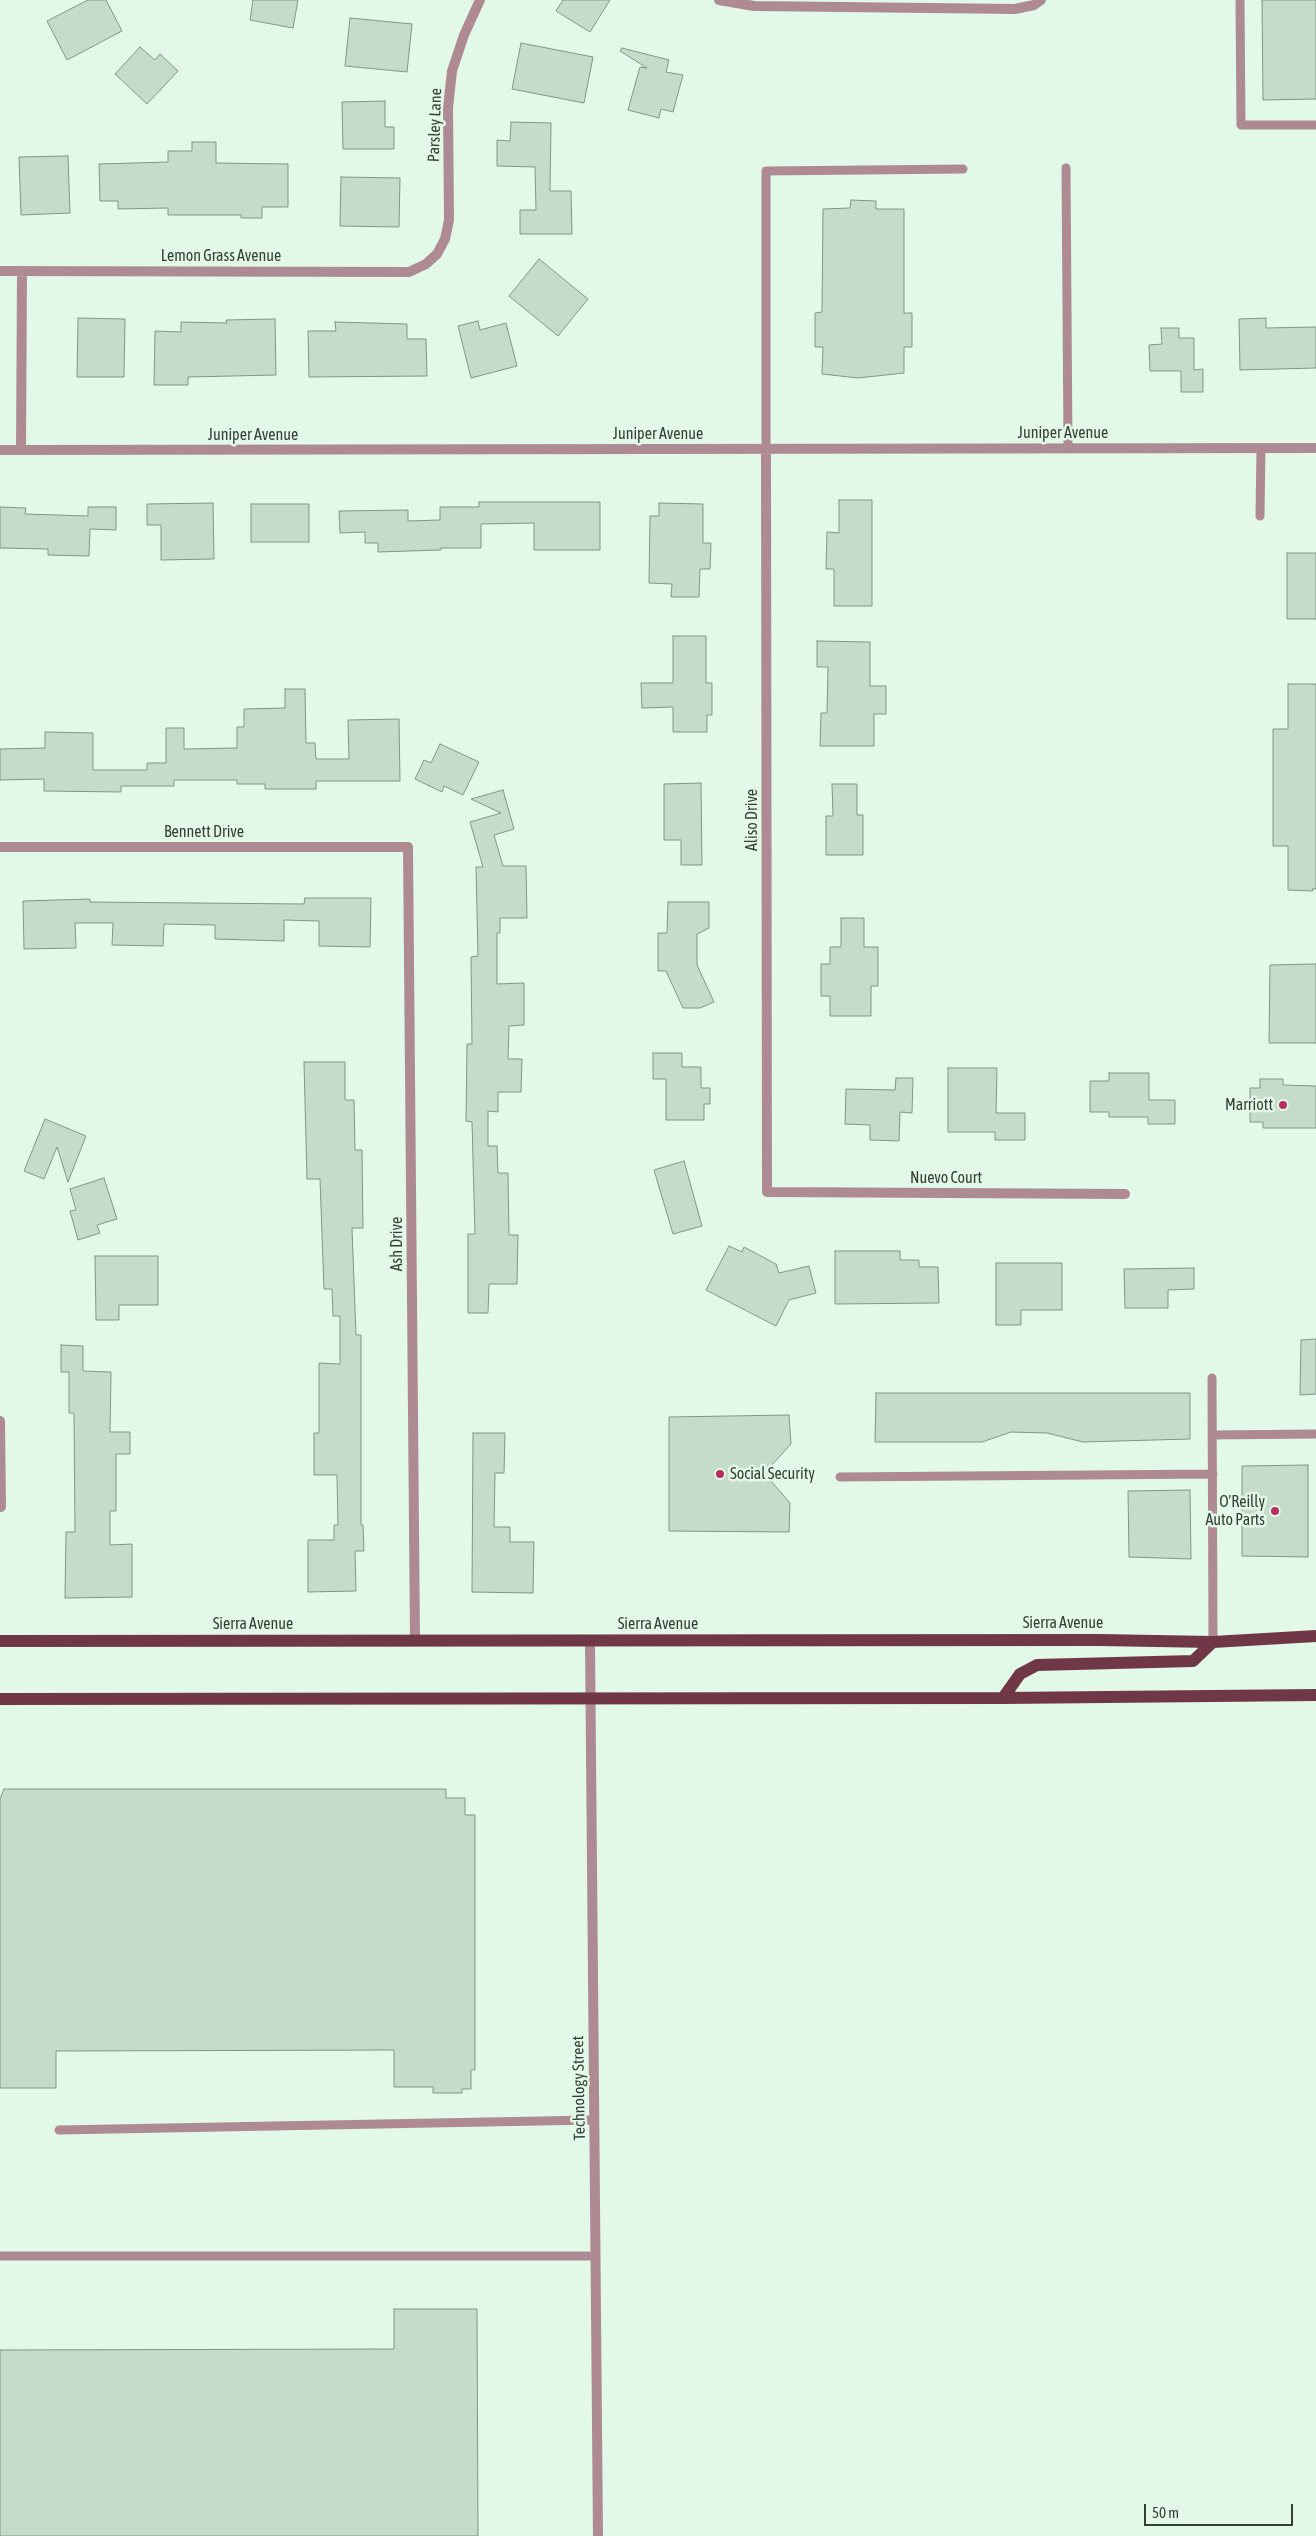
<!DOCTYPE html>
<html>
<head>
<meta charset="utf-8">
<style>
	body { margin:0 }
	#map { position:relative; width:1316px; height:2536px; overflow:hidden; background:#e3f9e8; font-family:"Asap Condensed",sans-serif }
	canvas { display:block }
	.scale { position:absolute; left:1144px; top:2504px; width:149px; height:22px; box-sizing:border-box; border:2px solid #363e38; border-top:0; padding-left:6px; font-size:15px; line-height:18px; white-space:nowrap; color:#363e38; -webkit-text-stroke:4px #e3f9e8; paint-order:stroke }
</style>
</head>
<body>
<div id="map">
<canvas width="1316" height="2536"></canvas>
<div class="scale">50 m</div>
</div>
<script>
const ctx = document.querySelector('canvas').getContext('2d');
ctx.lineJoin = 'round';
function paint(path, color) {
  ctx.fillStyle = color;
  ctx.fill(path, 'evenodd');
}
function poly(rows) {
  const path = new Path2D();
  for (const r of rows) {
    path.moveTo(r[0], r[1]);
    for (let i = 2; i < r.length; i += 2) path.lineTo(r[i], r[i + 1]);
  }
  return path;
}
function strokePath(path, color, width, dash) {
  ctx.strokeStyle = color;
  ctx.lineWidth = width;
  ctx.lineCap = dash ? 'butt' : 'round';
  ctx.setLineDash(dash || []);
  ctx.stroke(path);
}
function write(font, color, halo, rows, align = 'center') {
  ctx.font = font + ' "Asap Condensed",sans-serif';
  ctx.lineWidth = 5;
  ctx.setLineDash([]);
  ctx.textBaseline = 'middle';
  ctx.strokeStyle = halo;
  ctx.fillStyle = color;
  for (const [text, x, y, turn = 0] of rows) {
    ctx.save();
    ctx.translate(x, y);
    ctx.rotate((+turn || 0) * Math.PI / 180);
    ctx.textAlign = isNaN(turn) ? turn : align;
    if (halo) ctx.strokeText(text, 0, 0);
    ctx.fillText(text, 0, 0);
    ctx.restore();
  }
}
const building = poly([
	[88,0,106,0,122,31,67,60,47,21,88,0],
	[253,0,298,0,293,28,250,20,253,0],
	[563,0,610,0,590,32,556,11,563,0],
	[1262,0,1316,0,1316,99,1263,100,1262,0],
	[350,18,412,24,407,72,345,66,350,18],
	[521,43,593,57,584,103,512,89,521,43],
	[140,47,155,60,160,54,178,71,147,104,115,74,140,47],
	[622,48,669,60,666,72,683,75,673,112,661,109,659,118,628,110,640,67,647,68,620,51,622,48],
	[385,101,385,127,394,127,394,149,343,149,342,102,385,101],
	[511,122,551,123,550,191,571,191,572,234,520,234,520,210,536,210,535,167,497,166,497,140,510,141,511,122],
	[192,142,216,142,216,163,288,164,288,207,262,207,262,218,241,218,241,215,168,215,168,208,118,209,118,201,100,201,99,164,168,162,168,151,192,151,192,142],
	[68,156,70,213,21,215,19,157,68,156],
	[341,177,400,178,399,227,340,226,341,177],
	[851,200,876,201,876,209,904,209,904,313,912,313,912,347,904,347,904,373,858,378,822,374,823,347,815,347,815,313,822,312,823,209,850,208,851,200],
	[539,259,588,299,558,336,509,296,539,259],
	[78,318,125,319,124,377,77,377,78,318],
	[1266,318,1266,328,1316,327,1316,368,1240,370,1239,319,1266,318],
	[275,319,276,375,188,377,188,385,154,385,155,331,181,332,181,322,227,323,226,320,275,319],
	[478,321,480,330,506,323,517,366,471,378,458,326,478,321],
	[335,322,407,324,407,339,426,339,427,376,309,377,308,331,336,331,335,322],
	[1161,328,1179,328,1179,338,1194,338,1194,370,1203,369,1203,392,1181,392,1181,371,1150,371,1149,345,1162,344,1161,328],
	[839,500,872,500,872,606,834,606,834,569,826,569,827,532,839,533,839,500],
	[479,502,600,502,600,550,534,550,534,523,481,524,481,548,441,548,441,550,378,552,378,543,365,543,365,532,340,533,339,511,408,510,408,521,440,520,440,507,479,507,479,502],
	[213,503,214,559,161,560,161,525,147,525,147,504,213,503],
	[659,503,703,504,703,543,711,543,710,569,700,569,699,597,671,597,672,584,649,583,650,516,659,516,659,503],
	[251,504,309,504,309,542,251,542,251,504],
	[0,507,26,508,25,514,88,516,88,507,116,507,116,530,90,529,89,556,48,555,48,549,0,548,0,507],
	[1287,553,1316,553,1316,619,1287,619,1287,553],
	[673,636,706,636,706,683,712,683,712,715,707,715,707,732,673,732,673,707,642,708,641,683,673,683,673,636],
	[817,641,870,642,870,686,886,686,886,714,874,714,874,746,820,746,821,713,827,713,828,667,817,667,817,641],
	[1288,684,1316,684,1316,889,1312,889,1313,891,1288,890,1288,846,1273,846,1273,729,1288,729,1288,684],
	[285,689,305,689,306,743,315,743,316,759,349,759,348,720,399,719,400,781,316,781,316,789,265,789,265,784,237,784,237,780,174,780,174,786,121,786,121,792,44,791,44,779,0,780,0,749,45,748,45,732,93,733,93,770,147,770,147,763,166,763,166,728,184,728,184,749,237,748,237,727,244,727,244,709,285,708,285,689],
	[440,744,479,762,463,795,444,786,442,792,415,779,424,760,431,763,440,744],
	[701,783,702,865,681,865,681,840,664,840,664,784,701,783],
	[832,784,857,784,857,815,863,815,863,855,826,855,826,816,833,816,832,784],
	[503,790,514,829,494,835,503,866,526,866,527,918,500,918,500,933,497,933,497,984,524,983,524,1025,509,1026,508,1059,522,1059,521,1092,498,1092,498,1112,488,1111,488,1146,497,1146,498,1173,508,1173,509,1235,518,1235,517,1284,489,1284,488,1313,468,1313,468,1234,475,1234,472,1122,466,1121,467,1044,472,1044,471,957,478,956,476,867,483,867,470,822,501,813,471,799,503,790],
	[305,898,371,898,370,947,319,946,319,921,284,920,284,941,215,939,215,925,164,924,163,946,112,945,113,923,75,923,76,948,24,949,23,901,90,899,90,902,304,904,305,898],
	[668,902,709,902,709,928,697,934,697,965,714,1002,700,1008,683,1008,666,971,658,971,658,933,667,933,668,902],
	[841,918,864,918,864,947,878,947,878,986,871,986,871,1016,830,1016,830,996,821,996,821,964,830,964,830,947,841,947,841,918],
	[1316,964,1316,1043,1269,1043,1270,965,1316,964],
	[653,1053,682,1053,682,1067,701,1067,701,1088,710,1088,710,1104,704,1104,704,1120,666,1120,666,1079,653,1079,653,1053],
	[304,1062,345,1062,345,1100,354,1100,355,1150,362,1150,363,1228,352,1228,356,1335,361,1335,361,1525,363,1525,364,1551,355,1551,356,1591,308,1592,308,1540,334,1540,334,1525,338,1525,337,1475,314,1475,314,1433,319,1433,319,1363,340,1364,340,1316,333,1316,332,1289,324,1289,320,1179,307,1179,304,1062],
	[948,1068,997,1068,996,1113,1025,1113,1025,1140,995,1140,995,1132,948,1132,948,1068],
	[1109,1073,1149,1073,1149,1100,1175,1100,1175,1124,1148,1124,1148,1117,1109,1117,1109,1112,1090,1112,1090,1081,1109,1081,1109,1073],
	[896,1078,913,1078,912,1113,900,1112,899,1141,870,1140,870,1125,845,1124,846,1089,895,1090,896,1078],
	[1260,1079,1283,1079,1283,1085,1316,1086,1316,1128,1263,1128,1263,1122,1250,1122,1250,1088,1260,1088,1260,1079],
	[45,1119,86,1136,68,1182,57,1147,44,1179,24,1171,45,1119],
	[684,1161,702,1226,673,1234,654,1170,684,1161],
	[104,1178,117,1219,97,1225,100,1233,78,1240,70,1211,76,1210,70,1189,104,1178],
	[729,1246,742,1252,744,1247,776,1264,779,1273,809,1266,816,1293,789,1300,776,1326,706,1290,729,1246],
	[835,1251,900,1251,900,1260,919,1260,919,1267,938,1267,939,1303,835,1304,835,1251],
	[95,1256,158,1256,158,1305,119,1305,119,1320,96,1320,95,1256],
	[996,1263,1062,1263,1062,1310,1021,1310,1021,1325,996,1325,996,1263],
	[1194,1268,1194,1289,1168,1290,1168,1308,1125,1308,1124,1269,1194,1268],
	[1316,1339,1316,1394,1300,1395,1301,1340,1316,1339],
	[61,1345,83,1346,83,1371,111,1372,110,1432,130,1432,130,1454,116,1454,116,1511,110,1511,110,1545,132,1544,132,1597,65,1598,66,1532,75,1532,74,1413,69,1413,69,1372,61,1372,61,1345],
	[876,1393,1190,1393,1190,1439,1083,1442,1047,1433,1011,1432,982,1442,875,1442,876,1393],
	[789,1415,791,1444,770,1467,771,1481,790,1503,789,1532,669,1531,669,1417,789,1415],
	[473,1433,505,1433,504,1473,495,1473,494,1527,510,1527,510,1542,534,1542,533,1593,472,1592,473,1433],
	[1308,1465,1308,1557,1242,1556,1242,1466,1308,1465],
	[1190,1490,1191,1559,1129,1557,1128,1491,1190,1490],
	[4,1789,446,1789,446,1798,465,1798,465,1815,475,1815,475,2070,471,2070,471,2089,462,2089,462,2093,433,2093,433,2087,394,2087,394,2050,56,2051,56,2088,0,2088,0,1799,4,1789],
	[394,2309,477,2309,478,2536,0,2536,0,2350,394,2349,394,2309]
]);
paint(building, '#c6dccb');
strokePath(building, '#819586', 1);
strokePath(poly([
	[1240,0,1241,125,1316,125],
	[1066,168,1068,448],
	[766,449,766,171,963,169],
	[1260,516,1261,448],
	[1212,1378,1213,1642],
	[1212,1435,1316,1434],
	[840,1477,1213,1474],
	[59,2130,594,2120],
	[0,2256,595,2256]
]), '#ae8b93', 9);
strokePath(poly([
	[719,0,754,6,1015,9,1034,5,1041,0],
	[0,271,409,272,426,264,437,254,445,239,449,220,448,108,452,71,464,35,480,0],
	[766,449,767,1192,1125,1194],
	[0,450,1316,448],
	[21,450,22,271],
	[0,847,408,847,415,1640],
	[0,1421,1,1507],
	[590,1641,598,2536]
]), '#ae8b93', 10);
strokePath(poly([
	[0,1641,1099,1640,1213,1642,1316,1636],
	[1003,1698,1020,1674,1037,1665,1193,1661,1213,1642],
	[0,1699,1003,1698,1316,1695]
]), '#703847', 12);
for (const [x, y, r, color] of [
	[1283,1105,5,"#bb2d61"],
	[720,1474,5,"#bb2d61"],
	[1275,1511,5,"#bb2d61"]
]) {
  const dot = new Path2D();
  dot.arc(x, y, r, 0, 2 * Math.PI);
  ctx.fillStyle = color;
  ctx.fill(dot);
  strokePath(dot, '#e3f9e8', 2);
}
write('16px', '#363e38', '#e3f9e8', [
	["Parsley Lane",435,125,-88],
	["Lemon Grass Avenue",221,256],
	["Juniper Avenue",1063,433],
	["Juniper Avenue",658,434],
	["Juniper Avenue",253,435],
	["Aliso Drive",752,820,-90],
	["Bennett Drive",204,832],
	["Nuevo Court",946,1178],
	["Ash Drive",397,1244,-90],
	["Sierra Avenue",1063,1623],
	["Sierra Avenue",253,1624],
	["Sierra Avenue",658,1624],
	["Technology Street",579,2088,-91]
]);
write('16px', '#363e38', '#e3f9e8', [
	["Marriott",1273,1105],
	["Social Security",730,1474,"left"],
	["O'Reilly",1265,1502],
	["Auto Parts",1265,1520]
], 'right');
</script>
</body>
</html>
